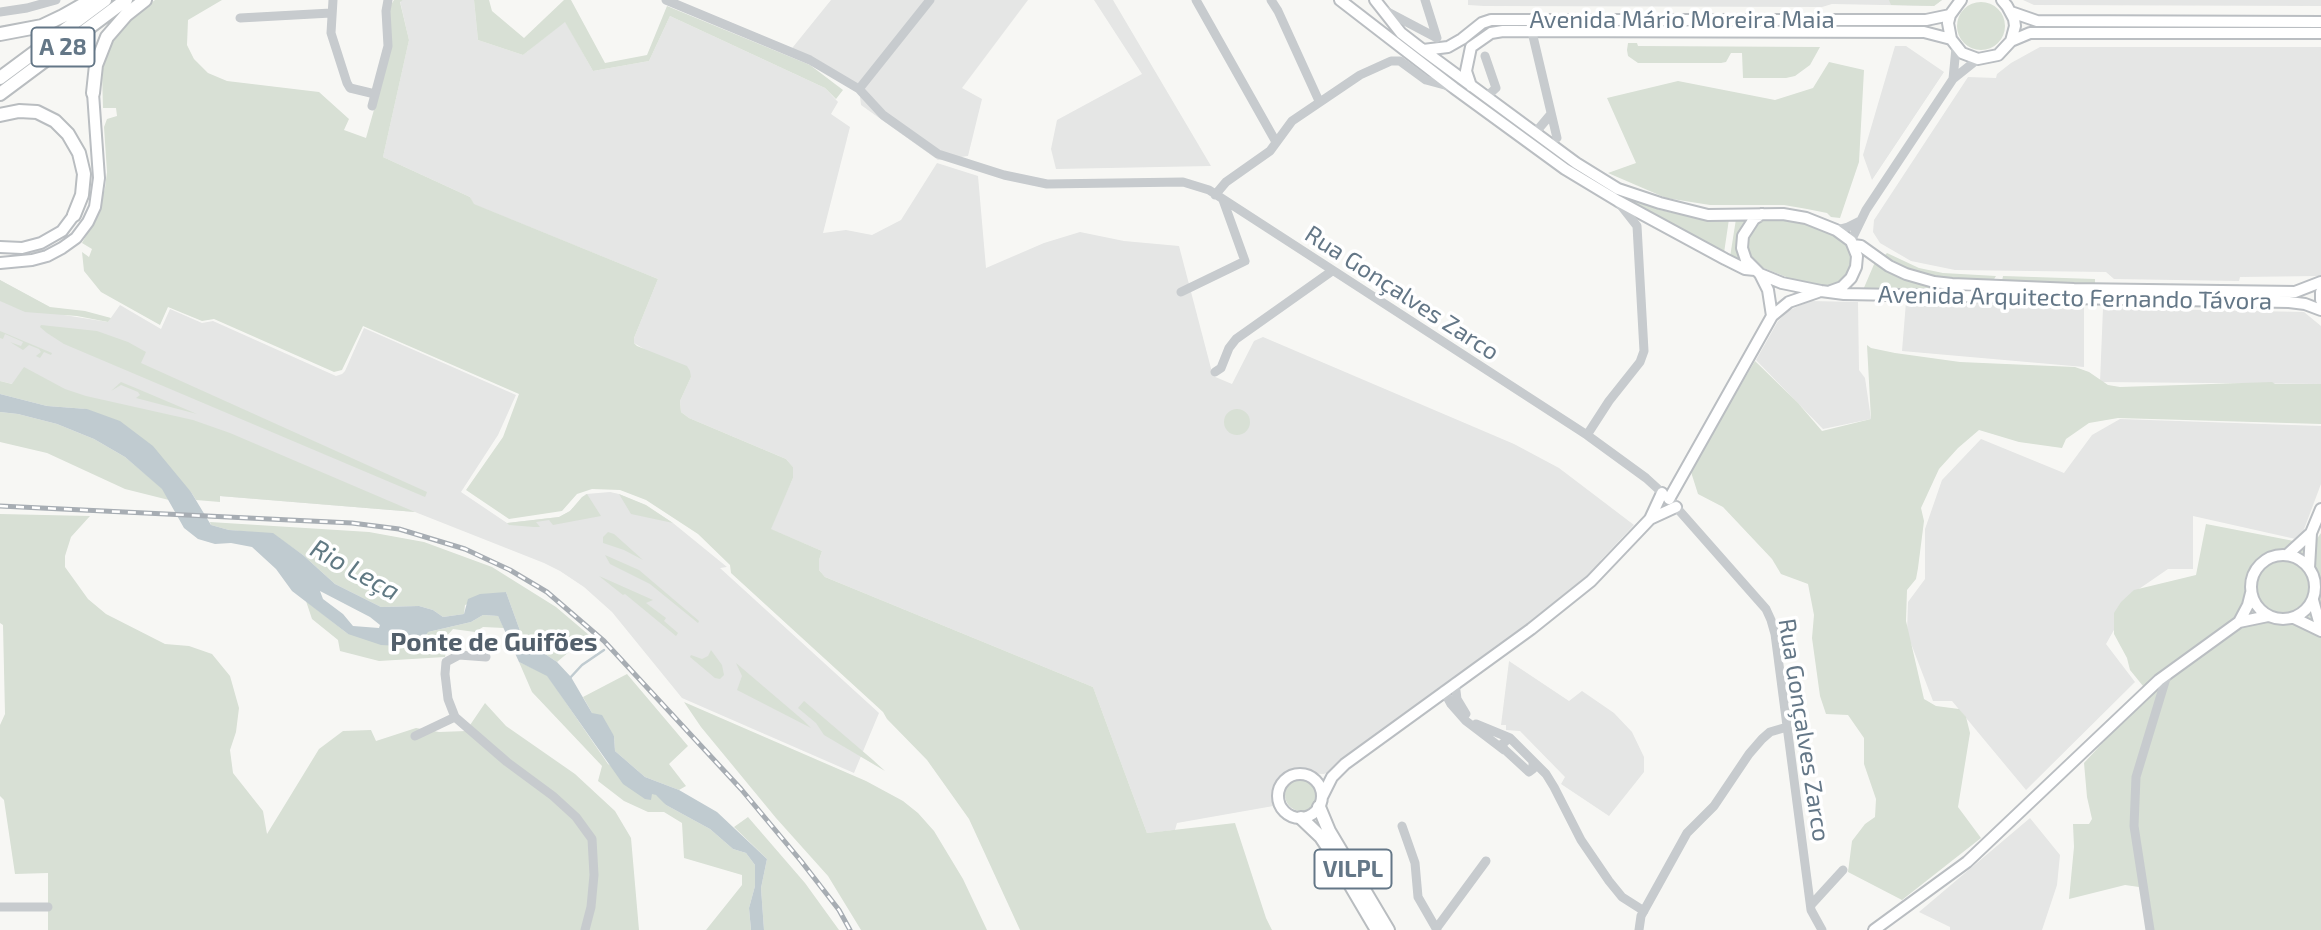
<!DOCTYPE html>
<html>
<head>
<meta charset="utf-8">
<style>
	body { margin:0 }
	canvas { display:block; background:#f7f7f4 }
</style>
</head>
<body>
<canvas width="2321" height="930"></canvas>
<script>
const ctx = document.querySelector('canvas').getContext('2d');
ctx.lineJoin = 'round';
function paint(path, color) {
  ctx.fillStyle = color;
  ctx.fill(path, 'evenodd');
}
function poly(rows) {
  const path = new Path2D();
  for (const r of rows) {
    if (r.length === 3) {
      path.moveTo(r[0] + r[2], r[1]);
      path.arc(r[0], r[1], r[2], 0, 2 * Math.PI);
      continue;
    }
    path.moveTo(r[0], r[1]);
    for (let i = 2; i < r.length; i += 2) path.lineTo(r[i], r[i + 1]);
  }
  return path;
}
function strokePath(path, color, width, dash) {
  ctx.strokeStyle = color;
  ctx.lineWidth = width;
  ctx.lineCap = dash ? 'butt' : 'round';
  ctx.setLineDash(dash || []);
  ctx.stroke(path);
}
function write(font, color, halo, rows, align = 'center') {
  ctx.font = font + ' "Exo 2",sans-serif';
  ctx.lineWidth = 7;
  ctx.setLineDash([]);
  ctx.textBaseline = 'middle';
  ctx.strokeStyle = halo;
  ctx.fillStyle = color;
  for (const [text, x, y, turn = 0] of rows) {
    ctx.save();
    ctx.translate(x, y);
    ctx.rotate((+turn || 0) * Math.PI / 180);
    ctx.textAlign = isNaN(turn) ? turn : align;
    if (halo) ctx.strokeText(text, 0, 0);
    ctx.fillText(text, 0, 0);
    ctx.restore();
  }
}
paint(poly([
	[403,0,474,0,478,40,523,55,565,21,593,71,649,61,670,16,825,88,838,102,831,114,850,127,823,233,846,230,872,235,901,220,937,163,978,176,986,268,1044,243,1080,232,1124,241,1179,246,1213,376,1232,384,1254,341,1263,337,1514,444,1559,468,1634,525,1601,560,1591,581,1345,764,1324,774,1298,773,1288,777,1278,789,1279,805,1177,823,1175,830,1147,833,1093,687,825,577,819,570,819,560,822,551,770,529,793,478,793,467,786,459,689,418,681,412,680,401,691,377,634,343,634,338,658,279,473,204,470,197,383,157,409,40,400,1],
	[831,0,1028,0,962,88,982,99,968,156,938,160,861,105,859,89,789,52],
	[1094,0,1113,0,1211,166,1056,169,1051,149,1057,120,1142,74],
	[1468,0,1942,0,1934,6,1832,4,1822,7,1484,6,1468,5],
	[2023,0,2321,0,2321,6,2034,5],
	[1895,46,1906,46,1944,72,1872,180,1863,155],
	[2040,47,2321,47,2321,276,2240,277,2239,281,2114,279,2106,272,1955,270,1911,261,1880,243,1873,232,1874,220,1968,77,1996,78,1997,74,2011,63],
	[0,280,64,315,108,322,120,305,161,329,170,309,202,323,213,321,336,376,342,374,345,371,364,328,516,395,498,435,461,492,507,523,559,517,570,511,586,494,610,492,619,494,645,505,673,523,727,567,720,568,879,713,854,773,682,698,612,612,584,587,560,571,544,563,415,512,219,496,66,397,0,381],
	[1809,301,1858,302,1859,370,1865,378,1871,419,1823,429,1756,360,1778,321,1788,311],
	[1906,302,2084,307,2084,367,1902,351],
	[2103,308,2304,312,2321,326,2321,384,2100,382],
	[2120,419,2321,426,2321,484,2300,540,2193,516,2193,569,2168,569,2136,591,2106,644,2135,682,2026,790,1952,701,1933,701,1907,633,1908,602,1925,579,1925,529,1942,480,1981,439,2064,473,2092,435],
	[1509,661,1569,701,1582,691,1614,713,1632,732,1644,757,1644,772,1609,816,1561,784,1565,777,1520,731,1506,730,1506,725,1501,725],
	[2030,818,2060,855,2057,885,2042,930,1950,930,1950,927,1919,912]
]), '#e5e6e5');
paint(poly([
	[155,0,222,0,188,20,187,45,194,59,208,73,227,81,319,92,349,119,344,130,366,138,392,46,389,8,394,0,403,0,400,2,409,40,383,157,470,197,474,204,658,279,634,338,634,343,637,346,687,366,690,371,691,377,680,401,681,412,689,418,786,459,793,467,793,478,771,529,822,551,819,560,819,570,825,577,1093,687,1147,833,1235,823,1266,918,1272,930,1020,930,969,819,927,760,887,719,883,712,731,573,730,565,698,534,646,500,620,490,592,489,577,494,562,511,509,519,466,490,503,437,519,394,363,326,342,370,334,372,214,319,202,321,168,307,160,325,101,292,84,271,82,252,89,257,92,249,82,243,97,216,105,188,107,172,104,127,107,119,117,116,116,108,103,108,102,73,105,59,117,33,126,22],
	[474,0,489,0,492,11,524,38,564,0,571,0,605,63,647,55,667,6,810,65,843,90,836,99,825,88,670,16,649,61,593,71,565,22,523,55,478,40],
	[1889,0,1942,0,1934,6,1891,5],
	[1981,26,24],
	[1628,43,1637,43,1638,46,1820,47,1810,65,1795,76,1786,78,1743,78,1742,53,1731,53,1726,62,1721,63,1638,63,1628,56,1627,50],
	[1829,62,1864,70,1859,162,1840,218,1831,217,1827,213,1807,209,1784,205,1710,205,1666,198,1608,173,1636,163,1607,98,1678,81,1775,100,1813,88],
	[1598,185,1660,210,1690,216,1729,219,1724,253],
	[1748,218,1740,229,1737,237,1736,247,1741,263,1730,257,1736,219],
	[1768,219,1788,220,1813,225,1842,240,1849,249,1851,259,1849,268,1845,276,1838,282,1828,286,1814,284,1794,280,1756,265,1750,259,1747,249,1747,239,1758,223],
	[1887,253,1919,268,1943,273,1996,276,1993,281,1942,279,1918,273,1895,264,1883,257],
	[1875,262,1898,276,1934,287,2091,294,2091,296,1863,290],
	[2003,276,2095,279,2095,285,2002,281],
	[0,280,50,307,85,311,111,318,108,322,77,316,25,312,0,301],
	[41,325,97,331,128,342,146,352,141,363,427,492,426,495,425,497,64,344,47,333,40,327],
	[0,331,52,353,51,355,44,352,40,358,36,356,41,352,39,349,29,345,23,350,10,342,21,346,23,342,5,334,3,339,0,338],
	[1867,345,1871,348,1895,353,1960,362,2075,367,2089,372,2108,385,2120,387,2272,382,2275,384,2321,384,2321,424,2118,418,2089,423,2066,439,2062,448,2019,442,1979,430,1958,448,1939,469,1921,508,1924,521,1918,568,1916,579,1907,590,1906,621,1924,699,1936,706,1959,709,1966,717,1970,733,1958,807,1981,838,1902,900,1848,872,1852,841,1865,824,1875,817,1876,799,1864,764,1864,738,1848,715,1826,714,1820,696,1812,638,1814,615,1808,584,1781,574,1772,559,1723,507,1698,494,1691,472,1696,456,1713,432,1755,361,1798,403,1822,431,1871,419],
	[24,367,65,389,86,396,193,420,230,433,415,512,220,496,220,502,196,500,191,492,87,409,47,406,0,394,0,381,12,384],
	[121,382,138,389,197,414,136,398,140,395,138,392,121,385,111,391],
	[1237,422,13],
	[0,412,18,414,57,424,94,439,125,457,163,489,169,500,125,489,47,453,0,442],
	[587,494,601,516,553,525,549,520,536,522,540,527,534,527,509,525,507,523,559,517,570,511,582,497],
	[619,494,646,505,673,523,631,514],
	[0,514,90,516,71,537,65,556,65,567,88,599,106,614,165,644,189,646,212,654,230,676,239,708,236,732,230,750,233,773,263,811,267,834,319,749,343,731,371,730,376,741,416,728,439,732,466,731,485,703,506,726,575,774,615,811,631,838,639,930,48,930,48,873,15,874,4,800,0,796,0,725,5,714,3,625,0,623],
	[210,522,369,532,424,542,492,567,556,607,589,635,557,662,523,639,506,592,465,605,464,614,443,617,433,610,419,606,381,607,335,584,303,555,273,534,229,530,211,525],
	[2206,524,2299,542,2309,550,2321,533,2321,930,2154,930,2148,902,2139,887,2125,885,2069,899,2074,847,2073,824,2089,824,2092,819,2087,797,2084,763,2142,700,2143,686,2130,670,2127,658,2114,634,2114,613,2121,602,2134,590,2196,575],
	[608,532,614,534,643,560,624,550,603,543,603,537],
	[605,555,639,570,699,621,698,623,650,584,610,564],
	[599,576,653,600,646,603,666,618,664,621,678,633,676,636,625,594,623,595],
	[306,601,348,634,428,632,471,622,483,615,498,616,504,628,483,627,475,632,453,629,440,644,447,647,445,657,379,661,340,651,338,640,312,619],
	[711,650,722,665,724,675,720,679,715,678,690,657,691,655,702,659,708,656],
	[519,662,547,675,608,764,661,798,666,805,710,829,733,849,746,853,755,865,755,886,749,908,751,930,706,930,742,885,742,875,684,858,682,823,664,812,648,812,624,801,598,781,602,766,532,692],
	[736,663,804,721,811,728,737,690,742,676],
	[627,674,688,746,669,764,686,786,679,790,645,777,615,751,614,736,592,713,583,697],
	[804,701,873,760,885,771,824,735,816,723,798,708],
	[684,702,866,781,903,801,918,813,934,831,963,879,987,930,861,930,828,876,776,818,701,727],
	[1301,795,16],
	[748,817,805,883,839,930,764,930,761,888,767,859,734,827]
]), '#d8e0d5');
paint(poly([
	[0,394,47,406,87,409,120,421,153,446,191,492,211,525,229,530,273,533,303,555,335,584,381,607,419,606,433,610,443,617,464,614,468,599,480,594,506,592,523,639,557,662,571,677,592,713,602,715,614,736,615,751,645,777,679,790,717,812,767,859,761,888,764,930,751,930,749,908,755,886,755,865,746,853,733,849,710,829,666,805,656,795,652,794,651,800,645,799,623,784,547,676,519,662,498,616,483,615,471,622,428,632,418,647,381,645,348,634,292,591,276,569,252,547,231,543,215,544,198,539,184,528,162,489,125,457,94,439,57,424,18,414,0,412],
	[320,591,370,617,380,625,379,628,353,626,343,614,323,599]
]), '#c0cbd0');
strokePath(poly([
	[569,679,582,665,604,650]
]), '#c0cbd0', 2.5);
const major = poly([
	[1340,0,1454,88,1565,169,1618,201,1725,259,1745,269,1755,270],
	[1375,0,1401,33,1423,50,1576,163,1618,189,1660,203,1708,215,1783,214,1806,218,1836,230,1851,241,1857,256,1856,267,1851,278,1842,287,1831,291],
	[1961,0,1950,15,1948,23,1951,39,1962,53,1978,59,1998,55,2011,41,2015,26,2014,19,2007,6,2002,0],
	[2011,12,2037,21,2321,22],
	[2011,41,2030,33,2321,33],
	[1423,50,1448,47,1462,39,1482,23,1491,20,1926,20,1950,15],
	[1471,86,1466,71,1471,47,1491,33,1503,31,1924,32,1951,39],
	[1762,214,1754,219,1743,236,1742,248,1746,260,1760,274,1782,283,1821,291,1844,294,2289,302,2305,304,2321,310],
	[1853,245,1861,246,1889,266,1906,274,1934,282,1952,284,2074,289,2295,292,2321,282],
	[0,247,22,248,41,243,62,231,74,215],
	[0,263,32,260,47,256,62,248,76,238,88,222,95,207,99,178,93,93],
	[1760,274,1768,290,1772,316],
	[2321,292,2321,300],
	[1669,499,1772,316,1789,302,1818,292],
	[1650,519,1676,507],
	[2283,587,32],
	[2287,555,2311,533,2321,509],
	[2309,568,2311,533],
	[2313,600,2321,629],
	[2294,618,2321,631],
	[2239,622,2248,605,2251,593],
	[1300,796,22],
	[1322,797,1332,777,1345,764,1531,629,1591,581,1650,519,1662,493],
	[1874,930,1967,862,2159,680,2239,622,2268,616]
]);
const highway = poly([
	[0,34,42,26,63,16,91,0],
	[0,78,105,0],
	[93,93,96,65,107,37,126,15,145,0],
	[0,94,126,0],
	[0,115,19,111,37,112,55,121,68,134,79,153,84,174,82,195,74,215],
	[1319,807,1329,831,1388,930],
	[1301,818,1321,837,1331,852,1377,930]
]);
strokePath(major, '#babec2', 14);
strokePath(highway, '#b9bdc0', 16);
strokePath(poly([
	[333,0,331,33,347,83,350,88,375,94],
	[666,0,810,60,859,89,883,115,938,154,1004,175,1047,184,1183,182,1209,190,1587,435,1646,478,1669,499,1766,609,1771,620,1775,634,1811,910,1822,930],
	[1196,0,1276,142],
	[1271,0,1278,11,1319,101],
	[1382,9,1437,38,1425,0],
	[0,12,27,8,56,0],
	[240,18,331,13],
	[1532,32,1557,138],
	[1485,56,1496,88,1486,97],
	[1953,79,1956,48],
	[859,89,930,0],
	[372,106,388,46,386,11,388,0],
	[1535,133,1551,114],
	[1215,195,1226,182,1270,151,1292,121,1360,75,1391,61,1400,61,1426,80,1452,87],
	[1836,230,1848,227,1860,221],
	[1851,241,1866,210,1953,79,1978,59],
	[1181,292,1245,261,1223,200],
	[1215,372,1221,368,1229,348,1236,339,1332,271],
	[1587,435,1609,401,1640,362,1644,351,1637,226,1619,203],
	[486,657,459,655,446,662,445,674,448,699,455,717,507,762,553,796,576,817,592,839,594,875,591,907,585,930],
	[1455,683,1457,699,1466,714],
	[1444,691,1451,704,1466,721,1504,750],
	[1476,724,1510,738],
	[415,736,455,717],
	[1510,738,1533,761,1533,769,1529,772,1504,749,1502,744,1510,738],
	[1533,761,1546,774,1554,787,1581,840,1609,881,1622,897,1644,911],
	[1402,826,1415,863,1418,897,1437,930],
	[1811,905,1843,870],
	[0,907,48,907],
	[1436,929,1486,861],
	[1639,930,1641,916,1687,833,1714,806,1749,754,1762,739,1770,732,1787,727],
	[2150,930,2134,826,2136,777,2167,675]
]), '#c7cbce', 9);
strokePath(major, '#fff', 10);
strokePath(highway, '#fff', 12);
const rail = poly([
	[0,506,352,523,399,529,465,549,510,570,547,592,604,641,741,789,801,861,839,910,850,930]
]);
strokePath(rail, '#a7adb3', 5);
strokePath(rail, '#fff', 2.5, [8]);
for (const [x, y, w] of [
	[63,47,63],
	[1353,869,77]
]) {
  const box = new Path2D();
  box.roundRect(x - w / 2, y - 19.5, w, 39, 5);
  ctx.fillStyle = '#fff';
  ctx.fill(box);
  strokePath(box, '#647787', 2);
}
write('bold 23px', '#647787', null, [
	["A 28",63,47],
	["VILPL",1353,869]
]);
write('24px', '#647787', '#fff', [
	["Avenida Mário Moreira Maia",1682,20],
	["Rua Gonçalves Zarco",1402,293,33],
	["Avenida Arquitecto Fernando Távora",2075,298,1],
	["Rua Gonçalves Zarco",1804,730,81]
]);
write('italic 26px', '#607983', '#fff', [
	["Rio Leça",355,570,29]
]);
write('bold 26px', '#53606c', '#fff', [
	["Ponte de Guifões",494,642]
]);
</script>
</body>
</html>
